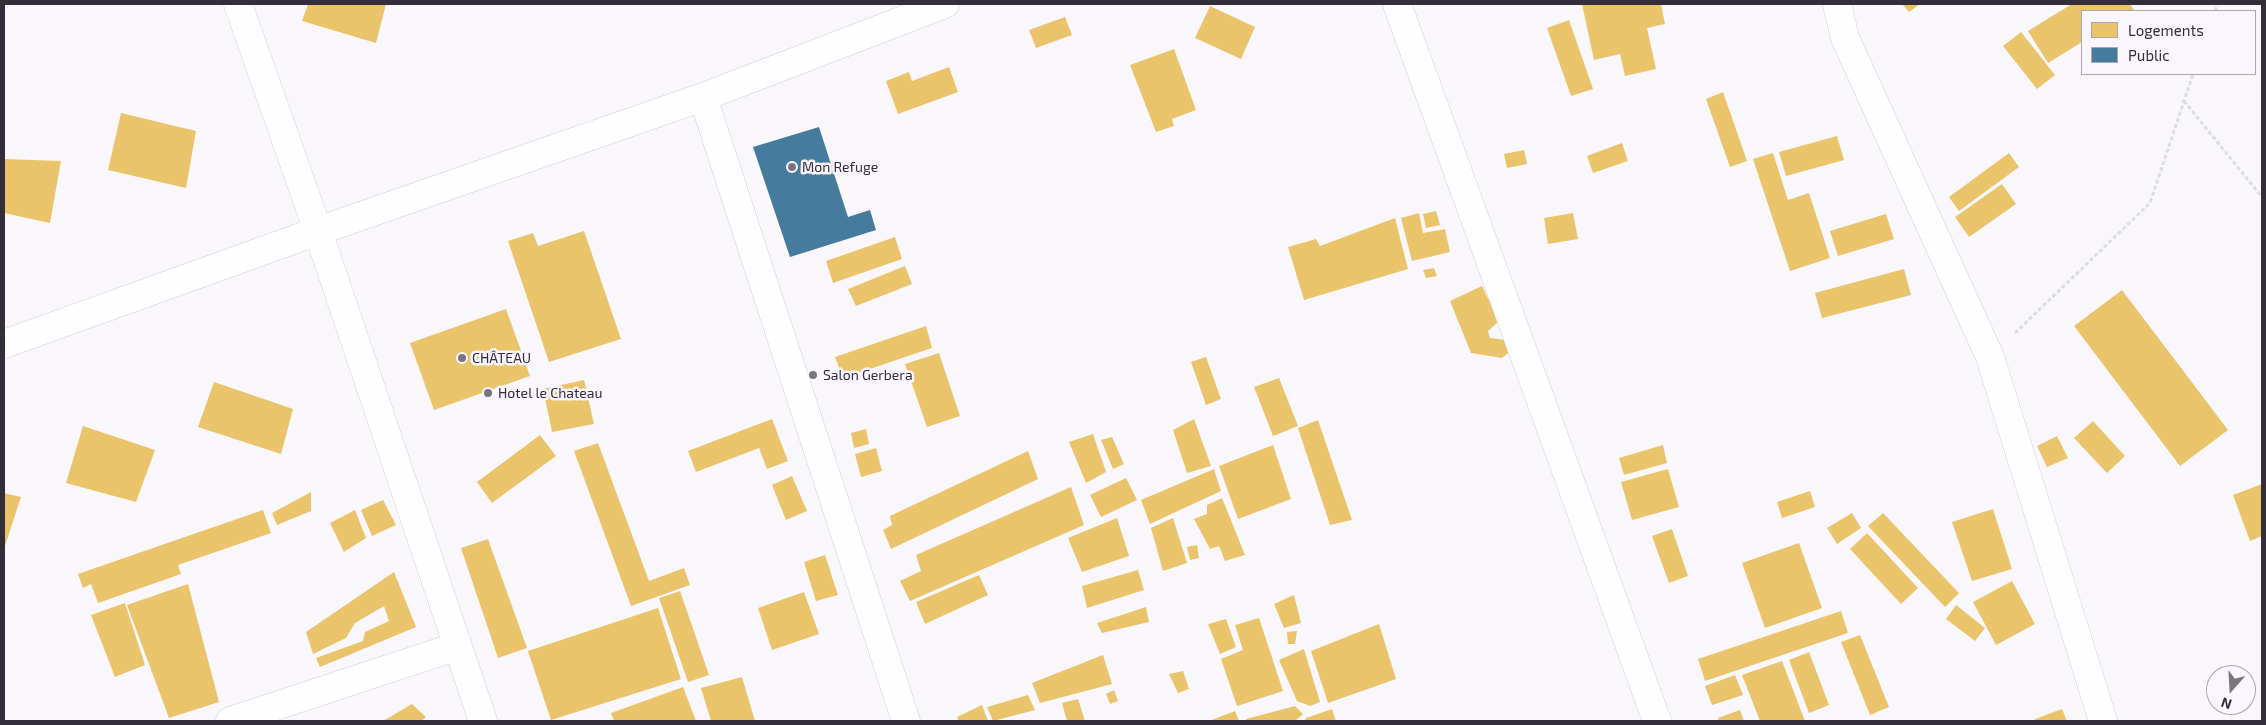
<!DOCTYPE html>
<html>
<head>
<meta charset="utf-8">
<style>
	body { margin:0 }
	#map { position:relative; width:2266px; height:725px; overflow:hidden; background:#faf7fc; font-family:"Exo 2",sans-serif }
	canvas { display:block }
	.frame { position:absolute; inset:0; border:5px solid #342e3a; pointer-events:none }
	.legend { position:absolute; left:2081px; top:10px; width:175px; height:65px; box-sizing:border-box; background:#faf6fd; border:1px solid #aba6af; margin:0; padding:6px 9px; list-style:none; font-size:15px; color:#342e3a }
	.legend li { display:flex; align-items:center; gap:10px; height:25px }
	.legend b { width:25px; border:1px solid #aba6af }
	.north { position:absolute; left:2206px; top:665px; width:50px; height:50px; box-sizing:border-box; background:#faf6fd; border:1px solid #aba6af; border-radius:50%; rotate:199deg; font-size:14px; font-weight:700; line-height:20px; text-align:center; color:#342e3a }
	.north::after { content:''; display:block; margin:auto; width:18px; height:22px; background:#79747e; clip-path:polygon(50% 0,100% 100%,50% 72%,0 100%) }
</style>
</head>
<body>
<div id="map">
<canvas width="2266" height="725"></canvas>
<div class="frame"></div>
<ul class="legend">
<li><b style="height:14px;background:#e9c46a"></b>Logements</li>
<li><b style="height:14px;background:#457b9d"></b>Public</li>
</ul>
<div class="north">N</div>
</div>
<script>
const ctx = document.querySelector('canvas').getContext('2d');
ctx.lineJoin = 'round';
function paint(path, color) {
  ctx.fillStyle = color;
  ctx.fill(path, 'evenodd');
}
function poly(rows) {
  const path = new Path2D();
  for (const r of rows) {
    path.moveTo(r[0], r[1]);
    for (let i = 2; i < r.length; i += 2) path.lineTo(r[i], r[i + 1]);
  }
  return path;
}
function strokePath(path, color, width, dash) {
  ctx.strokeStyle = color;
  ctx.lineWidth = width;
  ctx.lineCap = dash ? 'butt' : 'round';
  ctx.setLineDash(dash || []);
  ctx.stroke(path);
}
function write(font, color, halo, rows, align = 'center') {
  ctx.font = font + ' "Exo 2",sans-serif';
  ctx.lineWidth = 5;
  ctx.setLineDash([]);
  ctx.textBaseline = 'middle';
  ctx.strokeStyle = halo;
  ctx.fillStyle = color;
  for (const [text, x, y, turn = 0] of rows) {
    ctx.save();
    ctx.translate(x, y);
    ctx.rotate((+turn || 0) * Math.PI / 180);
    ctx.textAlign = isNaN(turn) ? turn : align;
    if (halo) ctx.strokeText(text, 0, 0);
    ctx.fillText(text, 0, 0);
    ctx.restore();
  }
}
paint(poly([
	[308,4,386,4,376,43,302,21],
	[1582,4,1661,4,1665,24,1647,28,1656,69,1625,76,1620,54,1594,60],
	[1902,4,1920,4,1909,12],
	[2072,4,2130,4,2134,10,2082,11,2082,42,2048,63,2028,31],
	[1210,6,1255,27,1241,59,1195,38],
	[1065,17,1072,35,1036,48,1029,30],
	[1569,20,1593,89,1571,96,1547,28],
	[2021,32,2055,75,2037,89,2003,46],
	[1174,49,1196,110,1172,119,1174,126,1156,132,1130,65],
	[949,67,958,92,898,114,886,81,909,72,912,81],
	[1723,92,1747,161,1730,167,1706,99],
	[121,113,196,131,186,188,108,170],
	[1837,136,1844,160,1786,176,1779,152],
	[1622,143,1628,161,1593,173,1587,156],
	[1524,150,1527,164,1507,168,1504,154],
	[1773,153,1788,200,1809,193,1830,258,1790,271,1753,159],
	[2009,153,2019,167,1959,211,1949,197],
	[4,159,61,161,50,223,4,213],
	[2002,184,2016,204,1969,237,1955,217],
	[1436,211,1440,225,1426,228,1423,214],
	[1419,213,1423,233,1445,229,1450,252,1412,261,1401,218],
	[1573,213,1578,239,1548,244,1544,218],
	[1886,214,1894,239,1838,256,1830,231],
	[1395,218,1408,269,1304,300,1288,247,1316,239,1320,246],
	[584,231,621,339,549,362,508,241,533,233,538,246],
	[895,237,902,259,833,283,826,261],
	[905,266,912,284,856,306,848,289],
	[1434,268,1437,276,1426,278,1423,270],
	[1904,269,1911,295,1822,318,1815,293],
	[1482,286,1499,321,1488,331,1490,338,1505,340,1508,353,1502,358,1471,353,1450,301],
	[2122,290,2228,430,2180,466,2074,326],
	[506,309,530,376,434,410,410,343],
	[926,326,932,348,843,378,835,357],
	[939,353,960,416,927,427,905,364],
	[1206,357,1221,399,1206,405,1191,362],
	[1279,378,1298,426,1273,436,1254,387],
	[584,380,594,424,552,432,543,389],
	[214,382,293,409,281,454,198,427],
	[772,419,788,461,767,469,759,448,696,472,688,451],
	[1194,419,1211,466,1187,473,1173,430],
	[1318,420,1352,520,1330,525,1298,428],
	[2093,421,2125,456,2107,473,2074,438],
	[83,426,155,450,136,502,66,483],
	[866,429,869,444,854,448,851,433],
	[1093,434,1106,472,1086,483,1069,442],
	[540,435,556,456,492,503,477,482],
	[2057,436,2068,458,2047,467,2037,446],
	[1112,437,1124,464,1113,469,1101,440],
	[598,443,649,581,684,568,690,585,631,606,574,451],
	[1273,445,1291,499,1238,519,1219,466],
	[1663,445,1667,463,1624,475,1619,458],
	[876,448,882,471,861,477,855,454],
	[1028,451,1038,479,891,549,883,530,892,525,890,516],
	[1214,469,1221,491,1150,524,1141,500],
	[1668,469,1679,507,1632,520,1621,482],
	[792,476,807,511,786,520,772,485],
	[1126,478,1137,500,1101,517,1090,495],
	[2262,484,2262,536,2250,541,2233,495],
	[1071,487,1084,525,910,601,900,581,921,571,916,555],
	[1810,491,1815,507,1782,518,1777,502],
	[311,492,311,511,277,525,272,513],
	[4,493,21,497,4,549],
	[1222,498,1245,555,1225,561,1219,546,1210,549,1194,519,1207,514,1207,505],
	[383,500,396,525,372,536,361,510],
	[1993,509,2012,569,1972,581,1952,522],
	[263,510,271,533,178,565,181,574,98,603,91,584,83,588,78,574],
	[355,510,366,538,344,552,330,523],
	[1852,513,1861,528,1837,544,1827,528],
	[1883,513,1959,593,1945,607,1868,526],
	[1117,518,1129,556,1082,572,1068,538],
	[1173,518,1187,563,1163,571,1151,528],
	[1672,529,1688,576,1669,583,1652,536],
	[1867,533,1918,588,1901,604,1850,549],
	[488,539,527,648,498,658,461,548],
	[1799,543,1822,608,1765,628,1742,563],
	[1197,545,1199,558,1190,560,1187,547],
	[825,555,838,595,816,601,804,562],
	[1138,570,1144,590,1087,608,1082,586],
	[394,572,416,627,320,667,316,658,363,641,365,632,389,621,384,606,355,623,346,638,313,654,306,632],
	[979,575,988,595,925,624,916,602],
	[2012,581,2035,624,1996,645,1973,602],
	[188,584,219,702,169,718,127,605],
	[680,591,709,675,688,682,659,598],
	[804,592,819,634,772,650,758,608],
	[1294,595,1301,623,1284,628,1274,604],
	[125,603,145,665,115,677,91,615],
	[1956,605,1985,628,1975,641,1946,619],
	[1146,607,1149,622,1102,633,1097,623],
	[658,608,681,679,551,720,528,651],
	[1841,611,1848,633,1705,681,1698,659],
	[1259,618,1283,691,1237,706,1221,659,1243,650,1235,625],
	[1226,619,1236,647,1220,654,1208,624],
	[1379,624,1396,679,1328,703,1311,651],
	[1297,631,1295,644,1288,644,1287,632],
	[1860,635,1889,707,1870,715,1841,642],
	[1304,649,1320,702,1310,706,1297,701,1279,660],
	[1809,652,1829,705,1809,713,1789,660],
	[1103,655,1112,684,1040,703,1032,683],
	[1782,661,1805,721,1760,721,1742,675],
	[1183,671,1189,689,1178,693,1169,674],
	[1735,675,1743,695,1712,705,1705,686],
	[742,677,755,721,711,721,701,688],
	[683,687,696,721,614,721,611,713],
	[1114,690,1118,701,1110,704,1106,694],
	[1028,695,1035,710,993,721,987,707],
	[1078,699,1085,721,1067,721,1062,703],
	[412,704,426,717,421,721,383,721],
	[982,705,988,721,959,721,957,717],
	[1295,706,1303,714,1295,721,1247,721,1246,719],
	[1332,709,1336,721,1304,721,1306,718],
	[2062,709,2067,721,2036,721,2035,719],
	[1740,710,1744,721,1719,721,1718,718],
	[1235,711,1239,721,1209,721]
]), '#e9c46a');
paint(poly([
	[819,127,848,217,870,210,876,230,790,257,753,147]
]), '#457b9d');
const minor = poly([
	[238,4,318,231,483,721],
	[1397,4,1657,721],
	[1837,4,1845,38,1990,357,2103,721],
	[703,97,906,721],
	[4,344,318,231,703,97,945,4],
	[230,721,458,646]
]);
strokePath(minor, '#d0ccd4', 29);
strokePath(poly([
	[2215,11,2218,4],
	[2184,101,2262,197],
	[2015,333,2150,203,2193,74]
]), '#dededf', 3, [4, 2.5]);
strokePath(minor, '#fefeff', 28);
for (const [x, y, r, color] of [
	[792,167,5,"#79747e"],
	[462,358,5,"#79747e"],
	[813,375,5,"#79747e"],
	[488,393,5,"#79747e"]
]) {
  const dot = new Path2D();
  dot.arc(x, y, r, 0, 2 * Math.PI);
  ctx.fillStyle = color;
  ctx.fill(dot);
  strokePath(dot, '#faf6fd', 2);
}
write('14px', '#342e3a', '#faf6fd', [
	["Mon Refuge",802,167],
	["CHÂTEAU",472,358],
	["Salon Gerbera",823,375],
	["Hotel le Chateau",498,393]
], 'left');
</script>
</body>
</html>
